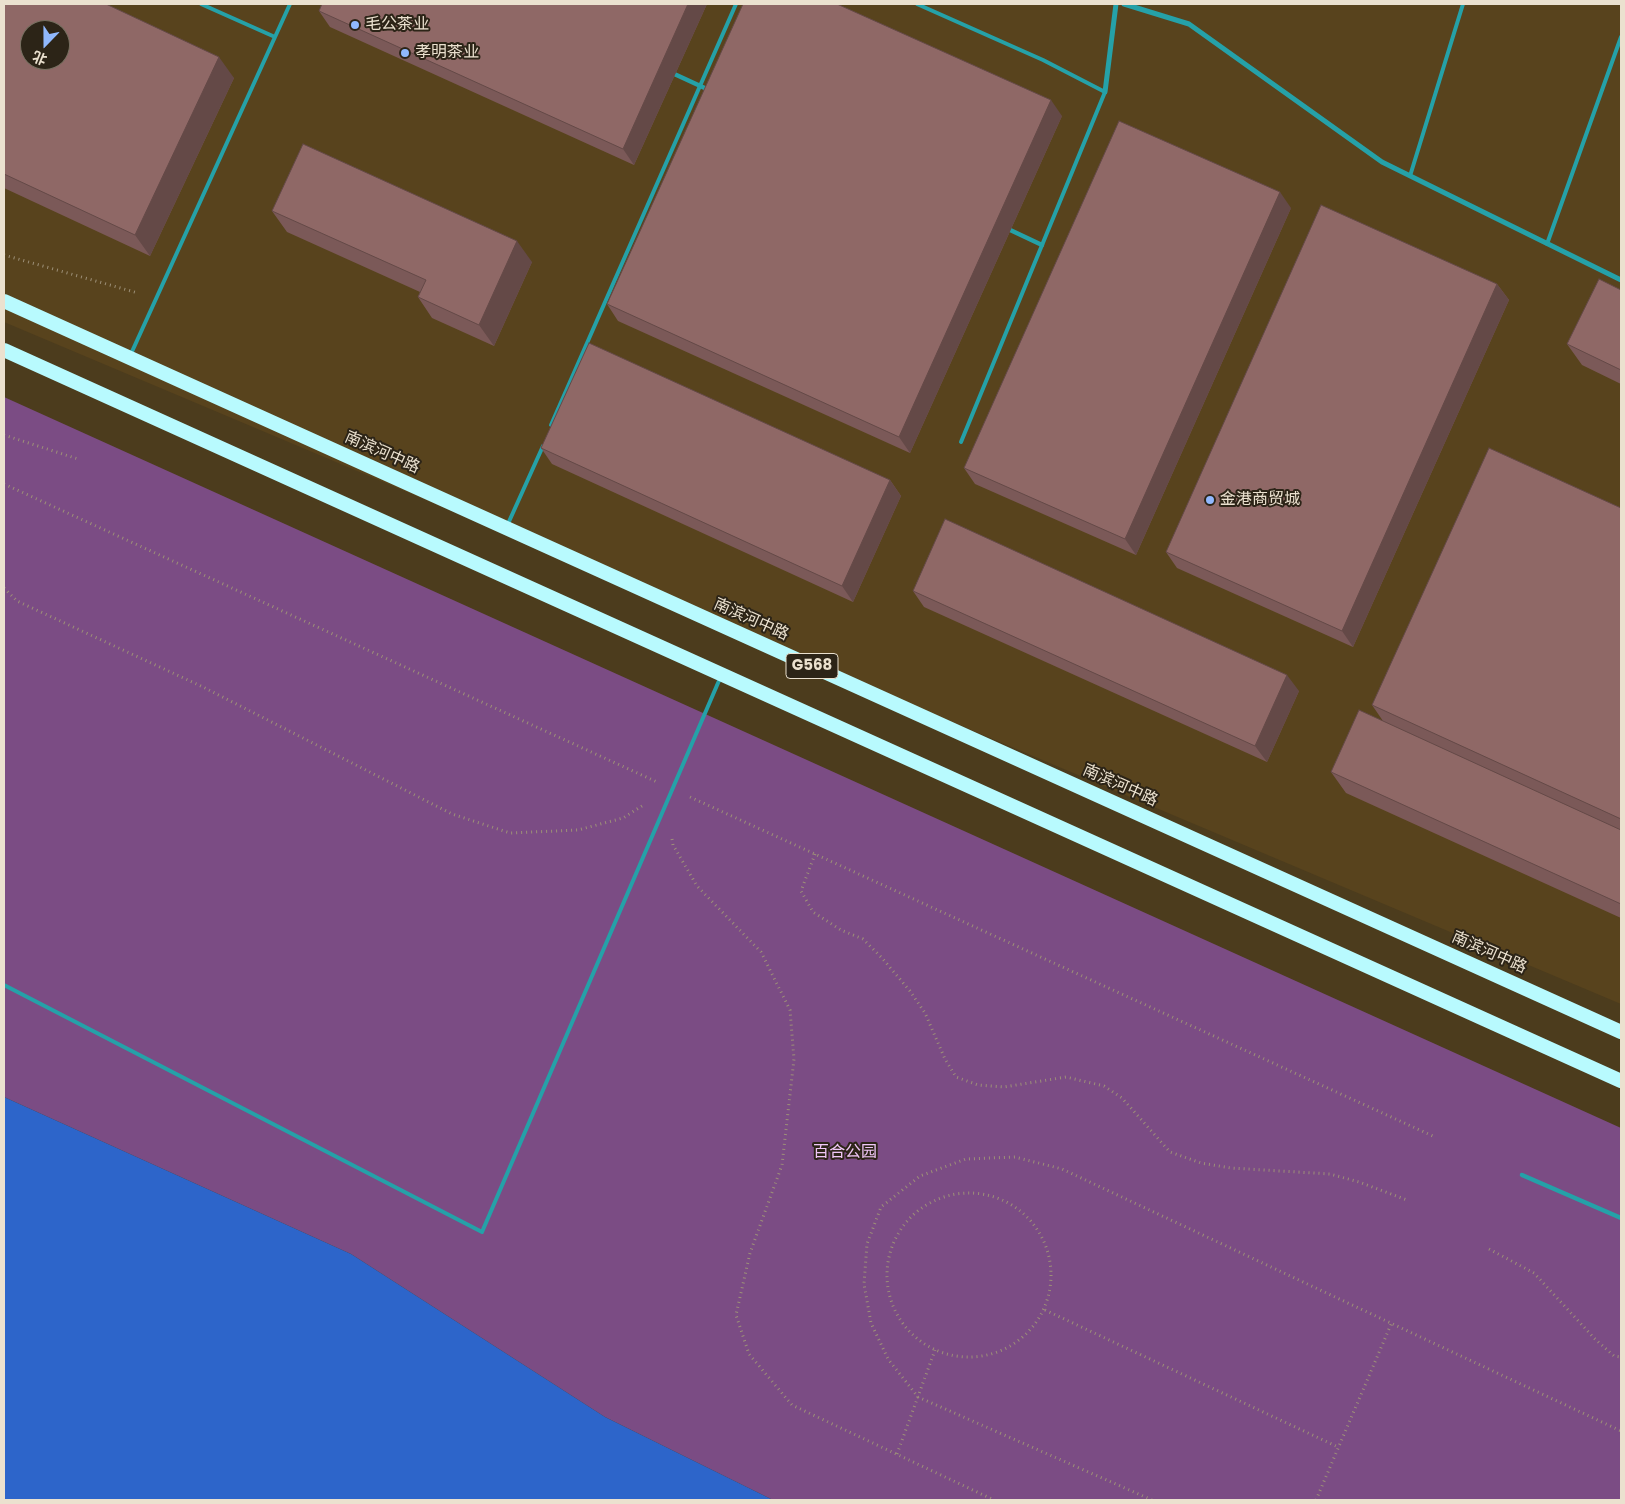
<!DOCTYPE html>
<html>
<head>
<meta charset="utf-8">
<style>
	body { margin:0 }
	#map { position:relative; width:1625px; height:1504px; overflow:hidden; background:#4c3c1d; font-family:Poppins,"Noto Sans SC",sans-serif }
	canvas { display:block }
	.frame { position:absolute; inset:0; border:5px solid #ebe1cf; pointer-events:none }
	.north { position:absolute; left:20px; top:20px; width:50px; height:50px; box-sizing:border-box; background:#2c2417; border:1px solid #787061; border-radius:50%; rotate:202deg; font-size:14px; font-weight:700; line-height:20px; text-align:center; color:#ebe1cf }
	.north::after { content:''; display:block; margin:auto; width:18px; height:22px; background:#90b8fd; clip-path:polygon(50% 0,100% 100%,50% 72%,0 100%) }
</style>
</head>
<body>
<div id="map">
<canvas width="1625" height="1504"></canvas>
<div class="frame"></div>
<div class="north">北</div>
</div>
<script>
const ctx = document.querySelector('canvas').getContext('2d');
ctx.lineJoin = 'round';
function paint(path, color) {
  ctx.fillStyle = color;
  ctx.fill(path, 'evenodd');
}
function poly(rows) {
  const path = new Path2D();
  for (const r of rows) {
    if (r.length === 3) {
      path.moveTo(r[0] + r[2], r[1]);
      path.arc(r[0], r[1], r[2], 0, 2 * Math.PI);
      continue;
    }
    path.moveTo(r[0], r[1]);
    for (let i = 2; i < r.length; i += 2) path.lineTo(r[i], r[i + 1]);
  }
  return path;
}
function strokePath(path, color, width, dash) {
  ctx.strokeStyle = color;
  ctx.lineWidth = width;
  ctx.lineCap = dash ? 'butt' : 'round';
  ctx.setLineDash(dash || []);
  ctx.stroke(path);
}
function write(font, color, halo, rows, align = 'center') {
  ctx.font = font + ' Poppins,"Noto Sans SC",sans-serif';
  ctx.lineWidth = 4;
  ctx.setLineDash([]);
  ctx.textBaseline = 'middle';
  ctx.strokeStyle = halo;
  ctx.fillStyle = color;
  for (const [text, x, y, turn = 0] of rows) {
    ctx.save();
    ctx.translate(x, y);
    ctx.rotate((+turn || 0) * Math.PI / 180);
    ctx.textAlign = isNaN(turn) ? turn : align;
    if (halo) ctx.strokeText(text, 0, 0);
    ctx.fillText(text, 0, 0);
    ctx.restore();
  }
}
paint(poly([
	[4,4,1621,4,1621,1004,4,322],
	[30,30,60,30,60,60,30,60]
]), '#58431d');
paint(poly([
	[4,397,1621,1128,1621,1500,773,1500,605,1417,351,1254,4,1097]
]), '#7b4c84');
paint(poly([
	[4,1097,351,1254,605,1417,773,1500,4,1500]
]), '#2d65ca');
strokePath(poly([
	[4,255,138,293],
	[4,435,78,459],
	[4,484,657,782],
	[4,588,17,601,203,687,452,814,510,833,578,830,623,818,645,804],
	[690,797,1435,1137],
	[672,839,673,845,697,886,761,952,790,1010,794,1059,782,1165,750,1253,736,1315,749,1354,792,1405,994,1500],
	[815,854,801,891,813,912,841,930,863,939,882,958,910,991,925,1013,945,1059,956,1077,978,1085,1004,1087,1066,1077,1104,1086,1122,1098,1170,1152,1201,1163,1231,1168,1330,1174,1359,1182,1407,1200],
	[969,1275,82],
	[1489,1249,1534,1273,1595,1339,1614,1356,1621,1357],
	[1045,1310,1338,1447],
	[897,1454,935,1350],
	[1152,1500,918,1397,888,1359,871,1323,864,1284,867,1244,881,1207,920,1176,966,1159,1015,1157,1062,1169,1621,1431],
	[1316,1500,1392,1322]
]), '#9d9078', 3, [1, 4]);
strokePath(poly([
	[201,4,275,37],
	[917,4,1043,60,1105,92,961,442],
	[1410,176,1463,4],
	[1547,244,1621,37],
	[130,356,290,4],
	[551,425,736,4],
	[507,526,543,446],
	[4,985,482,1232,721,676]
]), '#25a1a8', 4);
strokePath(poly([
	[670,72,709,90],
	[1006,228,1042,245],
	[1522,1175,1621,1218]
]), '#25a1a8', 4.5);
strokePath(poly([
	[1124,4,1189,24,1382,162,1621,280],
	[1105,92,1116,4]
]), '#25a1a8', 5);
strokePath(poly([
	[4,301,1621,1032],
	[4,350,1621,1081]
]), '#b8fafe', 14);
paint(poly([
	[4,4,234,78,150,256,4,188],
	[322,4,707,4,634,165,330,27,319,11],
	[1062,116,910,453,618,321,607,304],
	[1291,208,1136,555,975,484,964,468],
	[272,211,532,262,494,346,432,318,418,297,420,292,287,232],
	[1497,284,1509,300,1353,647,1177,568,1166,552],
	[1621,290,1621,384,1582,365,1567,344],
	[541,448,890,480,901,496,853,602,552,464],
	[1621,508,1621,918,1346,793,1331,772,1383,721,1372,705],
	[913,591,1299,691,1267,762,924,607]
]), '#7b5958');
paint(poly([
	[688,4,707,4,634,165,623,149],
	[219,57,234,78,150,256,135,235],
	[1051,100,1062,116,910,453,899,437],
	[1280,192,1291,208,1136,555,1125,539],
	[517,241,532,262,494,346,479,325],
	[1497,284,1509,300,1353,647,1342,631],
	[890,480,901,496,853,602,842,586],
	[1287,675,1299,691,1267,762,1255,746]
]), '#644947');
const building = poly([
	[4,4,106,4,219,57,135,235,4,174,4,4],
	[30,30,60,30,60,60,30,60,30,30],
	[322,4,688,4,623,149,319,11,322,4],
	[743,4,837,4,1051,100,899,437,607,304,743,4],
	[1119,121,1280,192,1125,539,964,468,1119,121],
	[303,144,517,241,479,325,418,297,426,280,272,211,303,144],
	[1321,205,1497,284,1342,631,1166,552,1321,205],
	[1599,279,1621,290,1621,370,1567,344,1599,279],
	[589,343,890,480,842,586,541,448,589,343],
	[1489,448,1621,508,1621,819,1372,705,1489,448],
	[945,519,1287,675,1255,746,913,591,945,519],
	[1359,710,1621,830,1621,904,1331,772,1359,710]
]);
paint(building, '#8f6866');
strokePath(building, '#644947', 1);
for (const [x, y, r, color] of [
	[355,25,5,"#90b8fd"],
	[405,53,5,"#90b8fd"],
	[1210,500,5,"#90b8fd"]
]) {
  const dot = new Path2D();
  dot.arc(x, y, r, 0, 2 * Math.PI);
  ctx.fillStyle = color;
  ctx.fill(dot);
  strokePath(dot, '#2c2417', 2);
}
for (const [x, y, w] of [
	[812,666,52]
]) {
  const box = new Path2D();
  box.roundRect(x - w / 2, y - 12.5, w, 25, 4);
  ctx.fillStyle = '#2c2417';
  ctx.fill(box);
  strokePath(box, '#ebe1cf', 1);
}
write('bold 15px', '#ebe1cf', null, [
	["G568",812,666]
]);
write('16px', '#ebe1cf', '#2c2417', [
	["毛公茶业",365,25],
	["孝明茶业",415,53],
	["金港商贸城",1220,500]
], 'left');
write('16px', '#ebe1cf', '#2c2417', [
	["南滨河中路",382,453,24],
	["南滨河中路",751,620,24],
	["南滨河中路",1120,786,24],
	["南滨河中路",1489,953,24]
]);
write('16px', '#f0c7f7', '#2c2417', [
	["百合公园",845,1153]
]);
</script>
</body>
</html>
